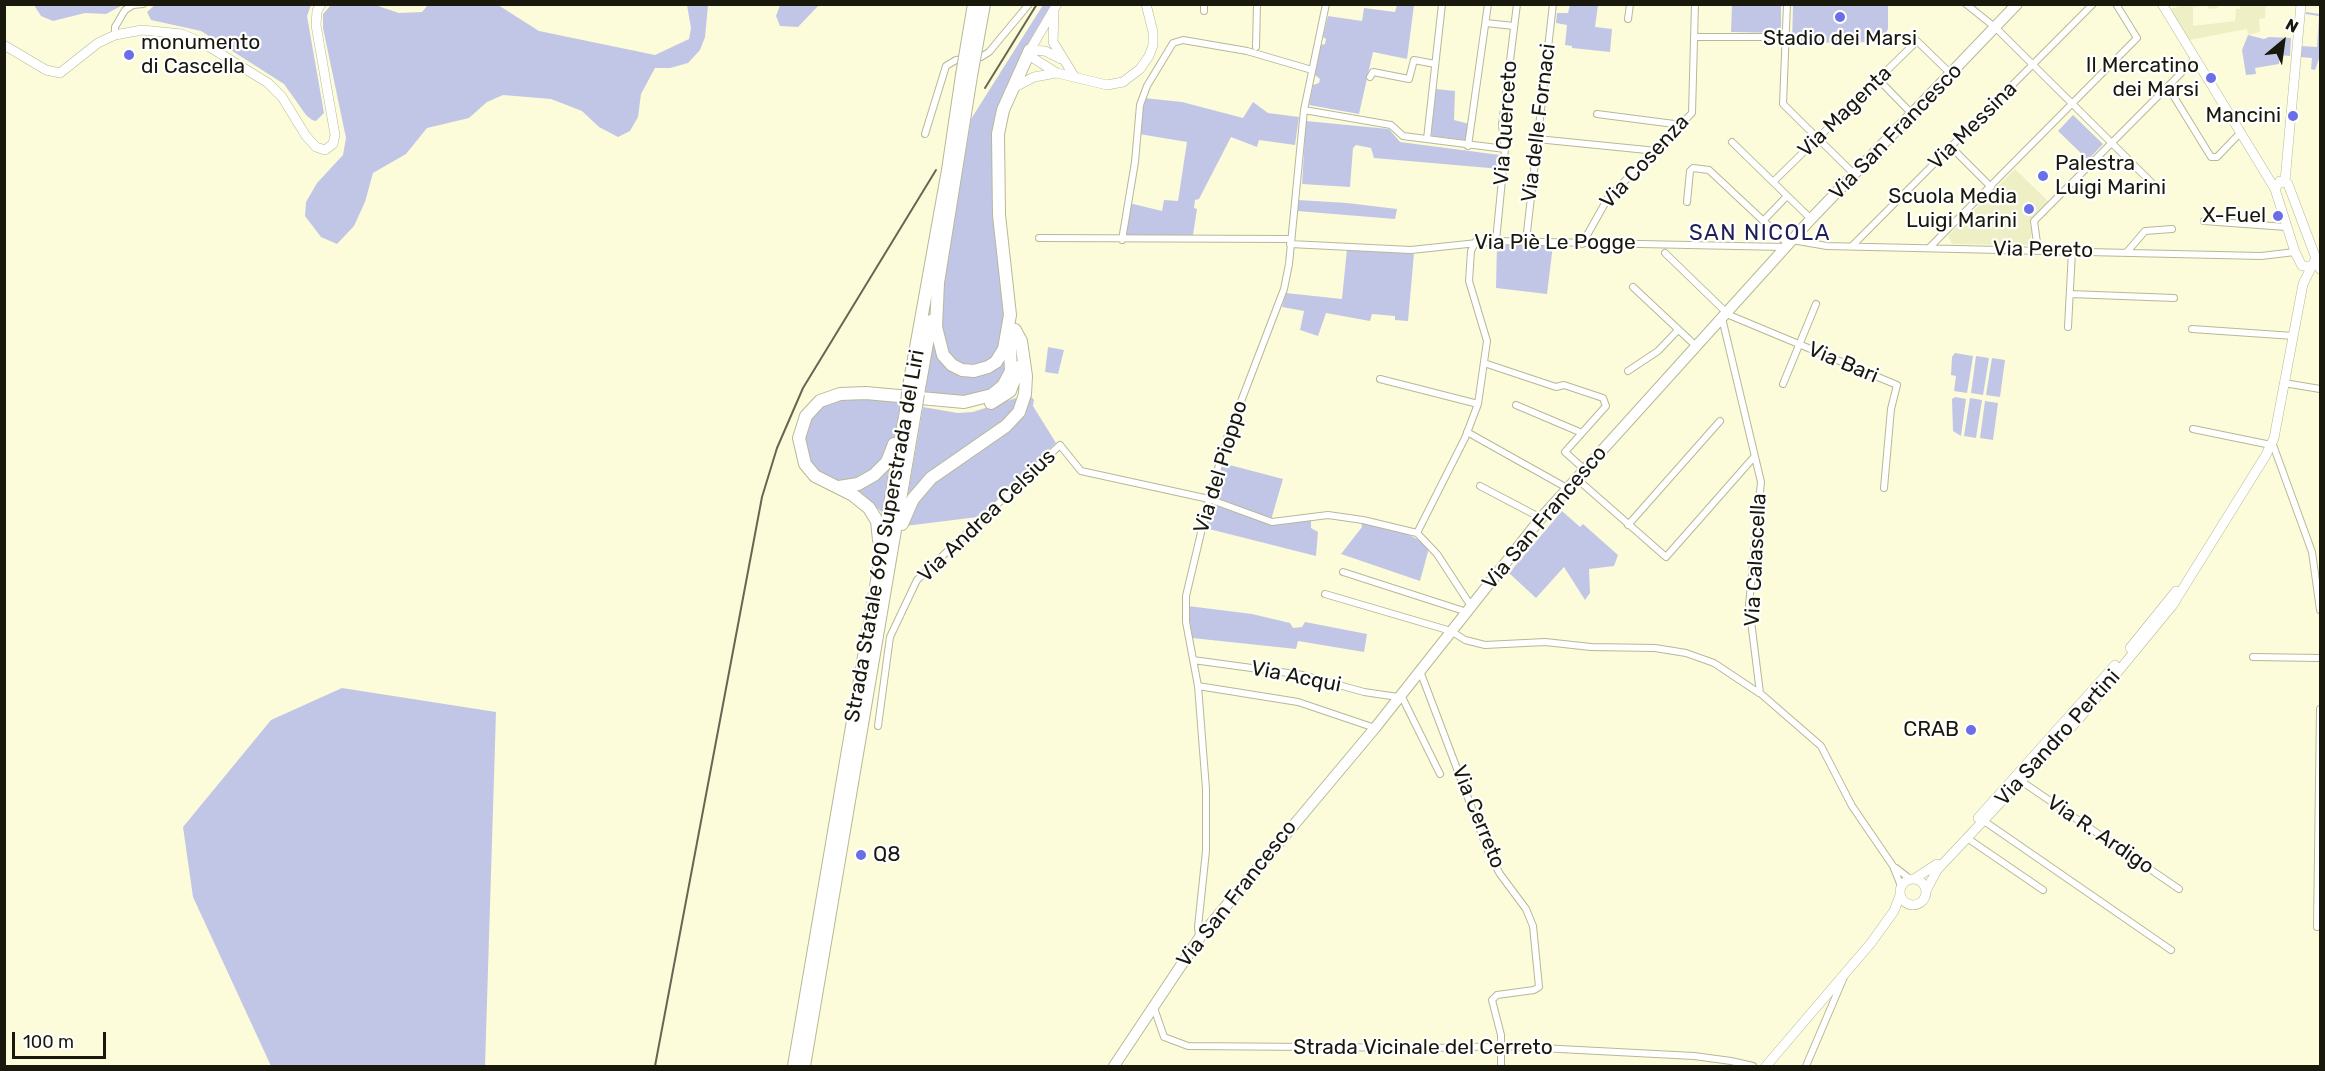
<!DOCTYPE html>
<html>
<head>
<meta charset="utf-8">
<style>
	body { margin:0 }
	#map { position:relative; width:2325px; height:1071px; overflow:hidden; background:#fcfcda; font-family:Rubik,sans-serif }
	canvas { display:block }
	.frame { position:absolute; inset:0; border:6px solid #19180d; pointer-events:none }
	.north { position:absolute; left:2253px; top:12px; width:60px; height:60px; -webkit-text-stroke:4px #fff; paint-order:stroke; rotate:29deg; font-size:16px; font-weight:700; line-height:24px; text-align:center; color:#19180d }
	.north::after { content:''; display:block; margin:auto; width:21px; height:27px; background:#19180d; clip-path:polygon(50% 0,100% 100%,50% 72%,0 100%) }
	.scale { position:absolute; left:12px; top:1032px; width:94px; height:27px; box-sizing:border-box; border:3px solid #19180d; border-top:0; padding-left:8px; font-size:18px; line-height:21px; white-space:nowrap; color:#19180d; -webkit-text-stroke:4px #fff; paint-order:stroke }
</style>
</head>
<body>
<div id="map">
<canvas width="2325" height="1071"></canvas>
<div class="frame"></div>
<div class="north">N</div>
<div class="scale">100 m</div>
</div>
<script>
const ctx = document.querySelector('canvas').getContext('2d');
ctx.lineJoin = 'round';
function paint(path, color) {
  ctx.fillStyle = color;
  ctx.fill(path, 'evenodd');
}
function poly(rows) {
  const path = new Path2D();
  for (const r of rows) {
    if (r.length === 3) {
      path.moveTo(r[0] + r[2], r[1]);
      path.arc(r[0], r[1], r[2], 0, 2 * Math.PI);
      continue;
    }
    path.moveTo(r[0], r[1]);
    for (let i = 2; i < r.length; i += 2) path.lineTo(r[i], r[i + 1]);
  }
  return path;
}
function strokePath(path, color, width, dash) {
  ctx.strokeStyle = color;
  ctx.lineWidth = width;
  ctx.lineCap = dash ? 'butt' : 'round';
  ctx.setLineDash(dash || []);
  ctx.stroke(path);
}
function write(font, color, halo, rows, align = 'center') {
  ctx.font = font + ' Rubik,sans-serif';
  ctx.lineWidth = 4.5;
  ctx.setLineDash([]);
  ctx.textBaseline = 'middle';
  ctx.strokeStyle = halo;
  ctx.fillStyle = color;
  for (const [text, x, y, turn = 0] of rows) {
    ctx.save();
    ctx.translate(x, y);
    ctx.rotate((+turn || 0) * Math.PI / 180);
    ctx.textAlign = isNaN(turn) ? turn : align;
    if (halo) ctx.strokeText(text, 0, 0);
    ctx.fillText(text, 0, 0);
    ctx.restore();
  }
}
paint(poly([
	[2184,5,2217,5,2218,8,2209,9,2207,5,2193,7,2193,26,2235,21,2236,9,2240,9,2240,5,2266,5,2265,18,2259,19,2260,32,2248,35,2247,29,2189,40,2170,9],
	[2015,169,2050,203,2030,223,2032,234,2028,245,1952,244,1948,236]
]), '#efefc6');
paint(poly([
	[156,4,311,5,307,16,324,113,316,121,312,120,306,115,284,84,201,31,151,20,147,12],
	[332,4,375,5,399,13,422,12,428,5,498,5,539,31,655,55,689,39,691,28,687,5,708,5,705,37,700,50,688,63,670,68,655,68,641,94,638,117,630,131,618,137,599,127,582,111,551,99,503,95,487,102,469,118,427,128,406,154,373,173,365,202,354,226,337,244,321,237,305,216,306,202,317,183,343,155,346,138,323,28,323,14],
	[34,5,34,4,123,5,106,14,85,13,53,21,41,16],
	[780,5,780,4,819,5,798,27,780,26,776,16],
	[1043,5,1053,5,1005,90,996,113,1005,339,990,361,970,367,953,361,940,341,938,314,971,119],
	[1397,5,1414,5,1407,59,1373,52,1359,114,1309,105,1313,85,1319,83,1320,79,1315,75,1321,45,1325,44,1326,39,1323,37,1328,16,1362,21,1364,8,1395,12],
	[1570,5,1598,5,1595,27,1612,29,1610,52,1572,48,1572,46,1565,45,1567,25,1556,23,1557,13,1568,13],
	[1732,5,1781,5,1781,33,1731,32],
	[1793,5,1888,5,1888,29,1881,42,1792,43],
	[2306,12,2320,14,2320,56,2315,70,2311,69,2312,58,2300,57,2301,46,2317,47,2319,16,2305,14],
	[2248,35,2264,39,2269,37,2291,38,2290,56,2280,55,2279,64,2255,68,2256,74,2246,75,2242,50],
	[1436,89,1455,91,1454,120,1469,124,1465,140,1431,136],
	[1144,98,1182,102,1243,118,1253,102,1268,113,1299,117,1295,145,1259,140,1257,147,1231,137,1199,199,1195,200,1194,208,1197,209,1193,235,1125,235,1129,203,1162,211,1164,200,1178,201,1187,142,1139,134],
	[2073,115,2103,144,2088,160,2058,131],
	[1306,121,1389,129,1400,142,1500,155,1501,169,1374,158,1371,148,1356,145,1353,148,1350,187,1302,184],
	[1298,200,1347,203,1397,209,1395,219,1297,211],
	[1497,243,1553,245,1547,294,1496,288],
	[1347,249,1414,253,1408,321,1395,320,1395,316,1372,314,1370,321,1326,313,1318,336,1300,330,1304,311,1282,307,1286,293,1342,299],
	[933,342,939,355,962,373,1008,353,1004,380,980,397,924,396],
	[1048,347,1064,350,1058,374,1045,372],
	[1955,353,1973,356,1967,393,1954,391,1956,376,1951,375,1952,357],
	[1976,356,1989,358,1983,395,1971,393],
	[1992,358,2005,360,2000,397,1986,395],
	[1030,395,1034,400,1033,406,1056,443,978,517,905,526,919,493,961,460],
	[849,397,902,402,896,434,885,460,864,478,842,482,830,479,814,468,806,454,805,436,809,422,817,411,829,402],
	[1955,397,1966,399,1961,436,1953,431,1952,399],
	[1016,398,1018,398,1012,416,908,494,923,407,958,413,973,412],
	[1970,398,1982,400,1976,438,1964,436],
	[1985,401,1998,403,1993,440,1980,438],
	[1222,463,1283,479,1271,520,1216,499,1216,489],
	[890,467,883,513,854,489],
	[1215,504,1264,522,1311,519,1311,528,1318,532,1316,556,1205,528,1210,507],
	[1562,511,1580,527,1583,524,1618,555,1614,566,1589,569,1590,593,1585,600,1564,567,1536,598,1509,573],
	[1361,521,1401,531,1425,543,1429,548,1420,581,1341,554,1362,527],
	[1188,606,1252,614,1290,623,1293,628,1302,627,1305,622,1367,634,1364,652,1298,641,1296,649,1192,638],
	[342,688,496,712,485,1066,271,1066,193,897,183,827,271,720]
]), '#c1c6e7');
const street = poly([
	[1787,4,1783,104,1854,174],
	[1966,4,1996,28,2153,184],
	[1204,11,1204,4],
	[1628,19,1630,4],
	[1486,23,1514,26],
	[115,35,115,27,125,10,133,5,143,4],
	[1694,37,1785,37],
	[1256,47,1257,4],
	[1370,77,1373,72,1409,79,1414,60,1435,64],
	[1878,79,1913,115],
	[2168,87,2211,157,2217,157,2241,132],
	[1304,110,1391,125,1403,136,1505,149],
	[1597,114,1682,125],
	[925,134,946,66,956,60,981,57,989,52,1029,4],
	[1427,139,1442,4],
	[1537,139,1657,151],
	[1732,142,1811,219],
	[1468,146,1488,4],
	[1951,147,1991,187],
	[1773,182,1917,41,1951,74],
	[1687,202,1690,171,1693,168,1709,170,1788,244],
	[1763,221,1787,196],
	[2204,221,2286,227],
	[1039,238,1290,239],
	[1122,240,1135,162,1140,105,1147,86,1173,43,1183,40,1247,51,1312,70],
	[1792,240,1827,246,2261,256,2295,252],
	[1496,241,1505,149,1502,125,1517,4],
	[1526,241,1553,4],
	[1290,244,1411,250,1496,241,1785,247],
	[1582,244,1608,198,1692,113,1695,4],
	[1852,246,2093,4],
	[1929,248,2137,38,2116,4],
	[2038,250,2034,221,2196,58],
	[2127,252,2145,231,2172,229],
	[1665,253,1729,315,1897,385,1891,409,1884,488],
	[1633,287,1696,346],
	[2070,294,2174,298],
	[1722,318,1761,482,1749,605,1760,693,1821,746,1852,806,1893,866,1901,886],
	[2068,327,2072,251],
	[2192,329,2294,336],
	[1484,363,1556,387,1564,385,1603,398,1606,406,1565,452,1585,470],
	[1628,371,1658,351,1678,330],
	[1380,379,1478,404],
	[2284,383,2320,389],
	[1783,384,1816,304],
	[1516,405,1582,433],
	[2193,429,2271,445],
	[1467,432,1567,488],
	[2272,442,2312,552,2320,610],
	[1577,479,1666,557,1754,457],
	[1480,486,1541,518],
	[1628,525,1720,421],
	[1417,533,1465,438,1478,404,1487,341,1469,281,1471,251,1476,241],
	[1343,572,1467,612],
	[1325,594,1451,631,1465,640,1485,645,1545,642,1591,647,1655,648,1686,653,1714,663,1759,693],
	[2253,657,2320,658],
	[1193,660,1303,675,1364,692,1398,697],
	[1420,671,1490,856,1500,874,1526,909,1533,926,1539,987,1534,990,1497,995,1492,1000,1501,1035,1501,1066],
	[1198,686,1298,702,1375,728],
	[1401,695,1440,774],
	[878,726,890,637,917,580,1060,445,1081,471,1209,499,1272,522,1328,515,1363,520,1417,533,1437,554,1471,606],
	[2021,781,2179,889],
	[1984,821,2171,950],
	[1967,838,2043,890],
	[1896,868,1910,879],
	[2317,927,2320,709],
	[1199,936,1198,927,1206,851,1206,789,1198,686,1186,622,1186,596,1209,499,1227,438,1284,289,1289,264,1304,110,1326,4],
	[1153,1005,1164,1037,1188,1046,1434,1048,1502,1046,1694,1056,1731,1061,1753,1066],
	[1806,1066,1844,977]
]);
const secondary = poly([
	[1057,4,1030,50,1033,58,1057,73,1107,85,1123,82,1140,69,1149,56,1153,45,1153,32,1146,4],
	[2162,4,2275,189],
	[1054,12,1053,42,1074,76],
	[4,45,46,70,60,73,98,43,115,35,142,30,182,34,203,43,268,83,282,97,306,136,316,147,325,150,333,144,335,135,316,25,317,11,321,4],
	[1030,50,1045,51,1061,59],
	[1013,88,1034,77,1056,73],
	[2285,181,2301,4],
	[2312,266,2302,266,2295,252,2275,189,2280,181,2288,184,2320,269],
	[2130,648,2176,591],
	[1978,818,2115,665],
	[1913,892,13],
	[1914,879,1937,864],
	[1926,891,1937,870,2079,719,2172,606,2266,455,2274,438,2303,284,2315,260],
	[1766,1066,1871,943,1894,911,1900,895]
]);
const primary = poly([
	[1114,1066,1200,937,1375,728,1541,518,1811,219,2017,4]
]);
const highway = poly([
	[938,283,936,327,943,355,952,365,962,370,974,371,988,367,996,362,1004,349,1010,315,999,215,998,134,1003,110,1030,50],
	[937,289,971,76],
	[908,392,948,170,962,75],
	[918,394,931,321],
	[991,403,1010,391,1019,367],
	[839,487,858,484,874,475,887,462,894,444],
	[902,524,913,499,931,478,1006,426,1019,412,1025,394,1026,376,1021,341,1015,330],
	[879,540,877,521,869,508,853,495,815,476,805,464,799,438,806,416,820,401,840,394,866,393,964,402,992,395,1003,386,1011,371,1009,329],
	[794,1066,907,405],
	[804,1066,916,406]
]);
strokePath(street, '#b8b898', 8);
strokePath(secondary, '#b8b898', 10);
strokePath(primary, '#b8b898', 12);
strokePath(highway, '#b8b898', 14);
strokePath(street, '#fff', 6);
strokePath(secondary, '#fff', 9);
strokePath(primary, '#fff', 10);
strokePath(highway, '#fff', 12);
strokePath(poly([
	[985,88,1037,4],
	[655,1066,762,497,777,448,803,388,936,170]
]), '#676653', 2);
const highwayBridge = poly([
	[962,75,974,4],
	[971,76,984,4],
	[907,405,908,392],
	[916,406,918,394]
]);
strokePath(highwayBridge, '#b8b898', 14, []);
strokePath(highwayBridge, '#fff', 12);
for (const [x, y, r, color] of [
	[1840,17,6,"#6a6ee7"],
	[129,55,6,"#6a6ee7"],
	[2211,78,6,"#6a6ee7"],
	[2293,116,6,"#6a6ee7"],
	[2043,176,6,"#6a6ee7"],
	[2029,209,6,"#6a6ee7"],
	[2278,216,6,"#6a6ee7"],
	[1971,730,6,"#6a6ee7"],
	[861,855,6,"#6a6ee7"]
]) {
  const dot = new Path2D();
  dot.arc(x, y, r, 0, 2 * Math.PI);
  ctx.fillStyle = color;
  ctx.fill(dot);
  strokePath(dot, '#fff', 2);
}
write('21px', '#19180d', '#fff', [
	["Stadio dei Marsi",1840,39,"center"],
	["monumento",141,43,"left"],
	["di Cascella",141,67,"left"],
	["Il Mercatino",2199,66],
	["dei Marsi",2199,90],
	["Mancini",2281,116],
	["Palestra",2055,164,"left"],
	["Luigi Marini",2055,188,"left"],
	["Scuola Media",2017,197],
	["Luigi Marini",2017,221],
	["X-Fuel",2266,216],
	["CRAB",1959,730],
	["Q8",873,855,"left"]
], 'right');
write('21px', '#19180d', '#fff', [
	["Via Magenta",1845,112,-44],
	["Via Querceto",1506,123,-86],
	["Via delle Fornaci",1539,123,-83],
	["Via Messina",1973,126,-45],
	["Via San Francesco",1896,132,-46],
	["Via Cosenza",1645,162,-47],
	["Via Piè Le Pogge",1555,243],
	["Via Pereto",2043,250,1],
	["Via Bari",1843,363,23],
	["Via del Pioppo",1221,467,-73],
	["Via Andrea Celsius",987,516,-44],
	["Via San Francesco",1545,518,-50],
	["Strada Statale 690 Superstrada del Liri",885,536,-80],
	["Via Calascella",1756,560,-87],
	["Via Acqui",1296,677,11],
	["Via Sandro Pertini",2058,738,-48],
	["Via Cerreto",1478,817,68],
	["Via R. Ardigo",2100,835,34],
	["Via San Francesco",1237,894,-52],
	["Strada Vicinale del Cerreto",1423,1048]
]);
ctx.letterSpacing = '1.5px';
write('22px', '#202059', '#fff', [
	["SAN NICOLA",1760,234]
]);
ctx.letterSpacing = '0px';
</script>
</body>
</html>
